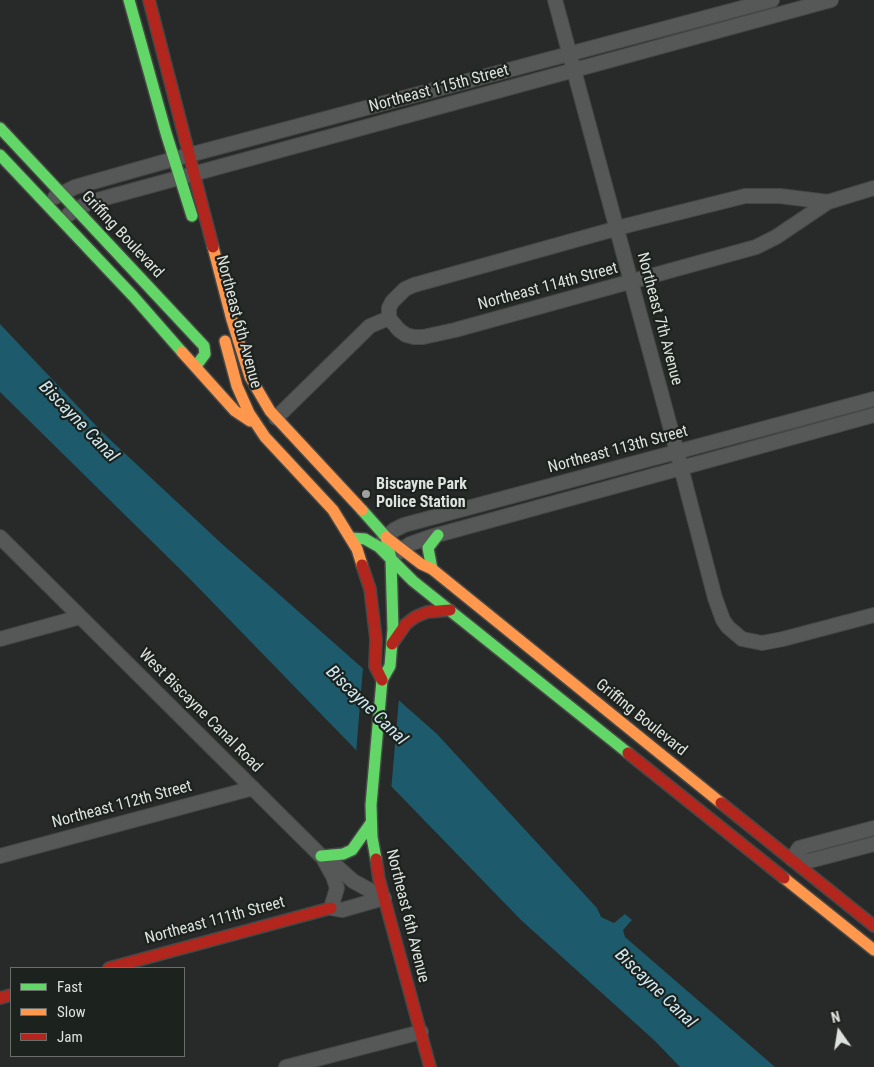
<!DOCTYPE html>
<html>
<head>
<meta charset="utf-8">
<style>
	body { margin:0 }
	#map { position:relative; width:874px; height:1067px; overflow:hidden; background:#272a28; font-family:"Roboto Condensed",sans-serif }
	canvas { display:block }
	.legend { position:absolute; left:10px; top:967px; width:175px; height:90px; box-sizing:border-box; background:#1c221e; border:1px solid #6a6f6b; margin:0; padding:6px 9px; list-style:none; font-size:15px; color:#dee2df }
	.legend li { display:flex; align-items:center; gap:10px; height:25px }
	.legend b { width:25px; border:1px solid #6a6f6b }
	.north { position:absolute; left:814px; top:1007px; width:50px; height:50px; -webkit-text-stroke:4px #1c221e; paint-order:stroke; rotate:347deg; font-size:14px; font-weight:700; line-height:20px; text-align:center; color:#dee2df }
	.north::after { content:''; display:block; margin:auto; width:18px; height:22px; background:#dee2df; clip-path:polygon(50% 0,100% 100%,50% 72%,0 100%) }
</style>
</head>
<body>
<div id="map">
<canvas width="874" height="1067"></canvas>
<ul class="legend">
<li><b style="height:6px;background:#63d668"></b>Fast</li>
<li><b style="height:6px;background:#ff974d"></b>Slow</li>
<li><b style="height:6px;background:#b3261e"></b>Jam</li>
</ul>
<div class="north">N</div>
</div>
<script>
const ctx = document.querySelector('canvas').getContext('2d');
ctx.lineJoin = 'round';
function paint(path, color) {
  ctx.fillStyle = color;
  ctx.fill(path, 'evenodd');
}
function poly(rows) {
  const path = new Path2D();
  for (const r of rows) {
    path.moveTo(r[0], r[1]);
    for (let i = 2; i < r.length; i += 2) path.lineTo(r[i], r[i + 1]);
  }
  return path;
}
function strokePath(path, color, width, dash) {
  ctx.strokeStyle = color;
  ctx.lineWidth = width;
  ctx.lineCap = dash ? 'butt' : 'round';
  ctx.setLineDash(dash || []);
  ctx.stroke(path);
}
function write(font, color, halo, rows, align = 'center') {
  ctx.font = font + ' "Roboto Condensed",sans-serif';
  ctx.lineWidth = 4.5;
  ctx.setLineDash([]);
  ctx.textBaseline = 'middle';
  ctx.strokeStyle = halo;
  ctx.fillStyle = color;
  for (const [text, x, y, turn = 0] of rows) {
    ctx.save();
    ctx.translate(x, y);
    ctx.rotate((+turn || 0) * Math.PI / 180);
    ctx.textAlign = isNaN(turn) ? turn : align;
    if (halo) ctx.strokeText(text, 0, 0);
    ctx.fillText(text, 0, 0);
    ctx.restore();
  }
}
paint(poly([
	[0,324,103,433,221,543,437,734,597,908,601,917,614,923,625,914,632,920,623,930,625,937,775,1067,680,1067,655,1041,521,920,189,578,0,392]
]), '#1c5a6c');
paint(poly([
	[363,668,399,698,391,791,356,754]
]), '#272a28');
const street = poly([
	[555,0,677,452,715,598,723,620,728,627,742,639,762,643,783,639,874,615],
	[55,197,75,187,174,159,772,0],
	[828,202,780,196,745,196,629,225,414,285,405,289,392,302,389,308,389,318,399,330,406,335,414,337,423,337,455,330,756,247,776,237,828,202,874,188],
	[69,214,88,203,105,198,831,0],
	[276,418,370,326,389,318],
	[0,537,321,856,334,864,353,881,384,898],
	[381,544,386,537,394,530,404,525,874,399],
	[397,553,410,544,430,537,874,415],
	[0,639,80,617],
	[874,828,799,848,792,859,809,861,874,844],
	[0,856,253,788],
	[324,860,333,876,337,888,331,908,342,910,384,898],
	[286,1067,421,1032]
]);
const fast = poly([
	[129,0,166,133,192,216],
	[0,128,204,346,205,354,196,366],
	[0,155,133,296,182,352],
	[362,510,386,537,391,559,393,629,390,666,382,680,371,805,372,837,376,859],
	[351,538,365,539,379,547,413,581,628,753],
	[432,569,428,548,438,535],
	[321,856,343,854,352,850,371,823]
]);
const slow = poly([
	[213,247,232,320,250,377,270,411,362,510],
	[225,341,237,386,249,413,265,437,333,510,357,549,362,565],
	[182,352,235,411,250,421],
	[386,537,421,564,432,569,721,803],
	[784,878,874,950]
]);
const jam = poly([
	[149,0,213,247],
	[362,565,370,589,376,639,375,666,382,680],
	[392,644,406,624,415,617,427,612,450,610],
	[628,753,784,878],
	[721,803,874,926],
	[376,859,379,879,430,1067],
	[109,968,331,908],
	[0,998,11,995]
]);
strokePath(street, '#464846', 16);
strokePath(fast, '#464846', 14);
strokePath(slow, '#464846', 14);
strokePath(jam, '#464846', 14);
strokePath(street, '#555856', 14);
strokePath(fast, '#63d668', 11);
strokePath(slow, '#ff974d', 11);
strokePath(jam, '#b3261e', 11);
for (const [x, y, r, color] of [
	[366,494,5,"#9ea29f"]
]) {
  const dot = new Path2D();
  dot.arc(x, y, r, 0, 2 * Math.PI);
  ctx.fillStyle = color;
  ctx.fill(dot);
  strokePath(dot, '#1c221e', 2);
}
write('16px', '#dee2df', '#1c221e', [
	["Northeast 115th Street",439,89,-15],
	["Griffing Boulevard",122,235,47],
	["Northeast 114th Street",548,287,-15],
	["Northeast 7th Avenue",659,319,75],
	["Northeast 6th Avenue",238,322,75],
	["Northeast 113th Street",618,450,-15],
	["West Biscayne Canal Road",200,711,45],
	["Griffing Boulevard",641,718,39],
	["Northeast 112th Street",122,805,-15],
	["Northeast 6th Avenue",407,916,76],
	["Northeast 111th Street",215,921,-15]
]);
write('bold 16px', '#dee2df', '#1c221e', [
	["Biscayne Park",376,485],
	["Police Station",376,503]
], 'left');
write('italic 18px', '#cee8f1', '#1c221e', [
	["Biscayne Canal",78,422,46],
	["Biscayne Canal",366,706,44],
	["Biscayne Canal",655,989,44]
]);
</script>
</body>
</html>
